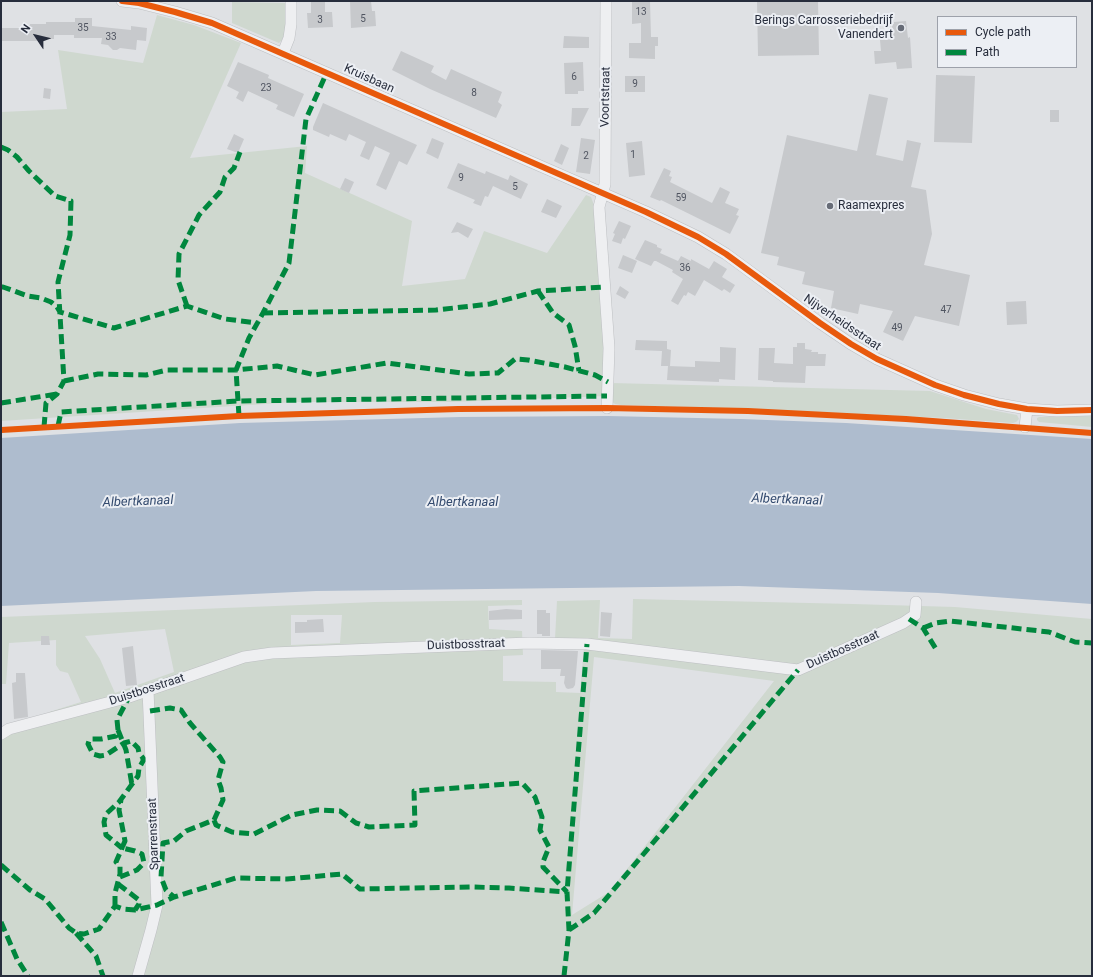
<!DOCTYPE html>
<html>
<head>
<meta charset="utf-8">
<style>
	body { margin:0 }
	#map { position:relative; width:1093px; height:977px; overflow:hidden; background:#dfe1e4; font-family:Roboto,sans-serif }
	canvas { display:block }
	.frame { position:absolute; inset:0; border:2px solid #272d3c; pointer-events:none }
	.legend { position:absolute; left:937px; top:16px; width:140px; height:52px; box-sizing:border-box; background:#eceff4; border:1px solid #9da1aa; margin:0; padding:5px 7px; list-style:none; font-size:12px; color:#272d3c }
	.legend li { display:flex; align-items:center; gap:8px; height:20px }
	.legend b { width:20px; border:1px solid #9da1aa }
	.north { position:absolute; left:16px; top:16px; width:40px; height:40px; -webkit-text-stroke:3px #eceff4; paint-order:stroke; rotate:305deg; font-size:11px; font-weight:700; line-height:16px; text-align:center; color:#272d3c }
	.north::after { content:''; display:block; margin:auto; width:14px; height:18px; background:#272d3c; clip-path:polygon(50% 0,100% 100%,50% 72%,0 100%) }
</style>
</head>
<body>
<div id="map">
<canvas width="1093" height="977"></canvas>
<div class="frame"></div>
<ul class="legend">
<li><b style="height:5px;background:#e8590c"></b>Cycle path</li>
<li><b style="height:5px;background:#00873e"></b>Path</li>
</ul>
<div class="north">N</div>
</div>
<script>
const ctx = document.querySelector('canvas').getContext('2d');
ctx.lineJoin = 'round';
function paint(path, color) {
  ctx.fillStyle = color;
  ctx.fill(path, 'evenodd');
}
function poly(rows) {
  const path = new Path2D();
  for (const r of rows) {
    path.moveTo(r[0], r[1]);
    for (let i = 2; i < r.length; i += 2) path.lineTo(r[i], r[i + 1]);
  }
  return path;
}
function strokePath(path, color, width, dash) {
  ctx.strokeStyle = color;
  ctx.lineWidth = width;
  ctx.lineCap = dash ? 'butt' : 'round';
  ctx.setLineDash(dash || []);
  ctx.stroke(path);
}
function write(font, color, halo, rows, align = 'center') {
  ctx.font = font + ' Roboto,sans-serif';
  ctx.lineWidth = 4;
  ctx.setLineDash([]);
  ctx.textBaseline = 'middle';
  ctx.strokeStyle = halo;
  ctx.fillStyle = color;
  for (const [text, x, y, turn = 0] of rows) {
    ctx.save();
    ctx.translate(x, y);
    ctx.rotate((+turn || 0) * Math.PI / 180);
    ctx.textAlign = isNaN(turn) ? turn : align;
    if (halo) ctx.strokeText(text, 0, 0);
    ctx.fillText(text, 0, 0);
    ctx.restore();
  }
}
paint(poly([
	[232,2,287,3,287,29,282,40,279,43,232,23],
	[157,15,194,25,241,43,190,158,307,146,305,173,412,221,402,286,465,279,484,231,547,253,586,195,591,197,595,208,607,396,450,402,296,402,1,421,1,112,67,109,58,50,143,63],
	[611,383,930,391,986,409,1017,415,1019,419,1016,422,1013,423,944,418,749,409,621,405,615,404,610,400],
	[1092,416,1092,427,1039,422,1037,420,1037,418,1039,417],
	[633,599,853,604,955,607,1092,619,1092,976,1,976,1,739,13,733,49,723,49,712,81,702,68,673,60,671,56,665,56,640,9,643,6,684,1,684,1,617,375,602,522,600,522,605,488,606,489,629,522,631,523,655,503,656,503,681,556,682,556,692,580,693,584,647,555,639,557,601,600,600,598,638,632,639],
	[291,615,342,615,340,643,291,645],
	[165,629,174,672,115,693,100,659,85,636],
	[594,657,774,681,609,892,572,915]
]), '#cfd8cf');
paint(poly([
	[608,416,741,419,846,423,1092,439,1092,604,938,593,739,586,316,591,1,606,1,438,240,423,460,417]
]), '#aebcce');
paint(poly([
	[311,1,325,1,325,12,332,12,333,27,308,28,307,13,311,13],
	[350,1,371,1,372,11,375,11,376,26,351,28],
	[650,1,651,37,658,37,658,46,655,46,655,59,629,58,629,43,641,43,641,23,632,24,632,2],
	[757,1,818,1,819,55,758,56],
	[75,18,92,18,92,26,131,30,131,26,147,28,146,41,137,40,136,50,120,48,117,50,113,50,108,45,101,44,102,38,74,38,74,35,54,35,54,39,37,39,37,41,1,41,1,28,25,28,25,25,30,25,30,24,46,24,46,22,75,22],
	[906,21,908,38,910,37,912,68,897,69,896,62,875,64,874,51,881,51,880,40,893,39,892,24,894,24,894,22],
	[564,36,589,37,589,48,563,48],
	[401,51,434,66,431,72,446,80,451,69,502,92,498,102,502,105,496,118,430,89,392,70],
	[238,62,269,75,268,78,304,94,294,117,276,109,278,105,248,91,243,102,236,98,239,92,227,86],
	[583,62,584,91,578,91,578,94,565,94,564,63],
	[936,75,975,76,972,143,934,142],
	[625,76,645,76,645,92,625,92],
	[44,88,51,89,50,99,43,98],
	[869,94,888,98,876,155,903,161,907,140,921,143,911,187,926,190,932,234,924,265,970,275,959,326,915,316,903,341,883,332,893,311,860,304,858,314,831,308,834,291,802,284,805,272,777,265,779,257,761,253,787,135,857,151],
	[323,103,417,145,407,165,399,161,386,190,376,185,390,153,375,146,369,160,360,156,366,142,349,134,346,141,330,134,329,137,313,130,313,127],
	[572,108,589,108,580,126,571,126],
	[1050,110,1059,110,1059,122,1050,122],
	[234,134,244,139,238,153,227,149],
	[432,138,444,143,438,159,426,153],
	[581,138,595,140,590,174,576,172],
	[642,141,645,175,629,177,626,143],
	[561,144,569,148,562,165,554,161],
	[458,163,485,174,486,171,508,180,510,175,528,184,521,199,493,186,488,197,485,196,481,206,473,203,475,200,447,188],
	[664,168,671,171,669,176,672,177,670,182,712,203,720,187,730,192,725,203,739,209,736,215,739,216,730,234,661,200,660,201,650,197],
	[345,178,354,182,349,193,340,189],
	[547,199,562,206,556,218,541,212],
	[619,221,631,226,625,239,623,238,621,244,612,241,615,234,613,233],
	[457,222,473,229,468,238,458,232,451,233],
	[645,240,657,245,657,247,662,249,660,253,678,261,681,256,691,261,691,259,709,269,714,261,727,269,722,277,735,285,730,293,724,289,722,291,704,280,695,296,688,292,686,296,684,295,678,305,671,301,683,279,672,272,673,270,656,261,654,261,651,266,635,259],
	[623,255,637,261,632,273,618,268],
	[620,286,629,292,625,299,616,294],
	[1026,301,1027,324,1007,325,1006,302],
	[636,340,667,341,667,349,671,350,670,366,661,366,662,351,635,350],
	[797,343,805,343,805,349,812,350,811,352,818,352,818,354,826,354,825,366,806,366,805,383,773,382,773,381,758,380,759,348,775,348,774,363,793,364,793,347,797,347],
	[720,347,736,348,735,380,719,379,719,382,667,380,668,366,695,367,695,361,720,362],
	[506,609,522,610,522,619,489,620,489,611],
	[537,610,546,610,546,613,550,613,550,636,542,636,542,634,537,634],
	[601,612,612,613,610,637,600,636],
	[323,619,324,632,295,633,295,622,307,622,307,620],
	[41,636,49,636,50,645,41,645],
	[133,646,137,685,126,686,122,648],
	[541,650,578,651,575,685,573,688,568,689,566,688,564,683,565,676,560,676,561,669,541,669],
	[16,673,25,673,28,717,14,719,12,683,16,682]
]), '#c7c9cc');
const minor = poly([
	[122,1,139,3,175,12,212,23,646,212,698,237,726,254,820,323,851,344,877,359,935,385,964,395,999,404,1027,409,1057,411,1092,410],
	[606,1,605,184,599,207,609,348,607,408],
	[283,53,289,38,291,24,291,1],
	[1025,427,1027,409],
	[1,734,9,729,129,697,244,657,272,653,529,643,587,644,798,670,903,623,915,615,916,602],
	[138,976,151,930,157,905,148,690]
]);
strokePath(minor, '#bdbfc2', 12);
strokePath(minor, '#eeeff1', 11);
strokePath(poly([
	[1,147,8,150,17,157,29,171,55,196,71,201,70,235,58,282,64,381,57,394,46,403,44,427],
	[1,287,3,287,28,296,41,298,51,302,57,307,60,312,114,328,187,306,225,319,258,323],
	[538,291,553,313,569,325,575,346,579,371],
	[187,306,178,280,179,254,199,215,220,192,225,177,234,168,240,152],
	[263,313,436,310,490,304,538,291,605,287],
	[64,381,98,374,146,375,167,370,236,370,277,366,315,375,387,363,469,374,498,373,515,359,528,360,565,367,595,375,608,382],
	[1,403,57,394],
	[239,416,236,370,249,338,263,313,289,263,306,119,327,72],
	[58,426,61,412,238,401,607,396],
	[909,619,923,628,936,649],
	[923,628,936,623,950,621,1049,632,1075,642,1092,643],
	[150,711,170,708,181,710,190,723,220,757,223,762,218,780,221,788,223,800,214,820,186,831,174,841,163,843,161,877,166,890,174,897],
	[118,730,126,750,132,785],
	[214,820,216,825,232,832,254,834,292,815,317,810,340,811,356,823,369,827,415,825,414,791,522,783,535,797,542,817,540,830,549,847,543,862,543,867,567,892],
	[1,865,30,890,45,899,69,928,76,933,84,934,99,929,115,906,123,909,135,910,157,905,174,897,236,878,287,879,342,874,360,889,470,887,509,888,567,892],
	[120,877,137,870,144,863,142,854,135,851,122,848,125,841,119,810,121,800],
	[118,884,139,900,139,904,135,910],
	[115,906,115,893,120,874,120,866,116,862,122,848,106,835,104,822,106,814,119,802,138,776,139,768,143,761,143,758,139,753,138,748,131,741,124,743,106,755,100,756,93,754,88,744,89,741,91,739,101,739,116,736,118,730,117,720,129,697],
	[1,922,17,959,28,976],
	[569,930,594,913,798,670],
	[76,933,96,956,103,976],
	[564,976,569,930,567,892,587,644]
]), '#00873e', 5, [10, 5]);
strokePath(poly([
	[122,1,139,3,175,12,212,23,646,212,698,237,726,254,820,323,851,344,877,359,935,385,964,395,999,404,1027,409,1057,411,1092,410],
	[1,430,239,416,458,409,607,408,748,411,906,419,1092,433]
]), '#e8590c', 6);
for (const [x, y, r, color] of [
	[901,28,4,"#676c77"],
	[830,206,4,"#676c77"]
]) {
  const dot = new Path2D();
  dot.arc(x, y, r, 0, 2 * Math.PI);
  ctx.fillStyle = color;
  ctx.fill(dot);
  strokePath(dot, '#eceff4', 1.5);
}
write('10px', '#505561', null, [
	["13",641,12],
	["5",363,19],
	["3",320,20],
	["35",83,28],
	["33",111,37],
	["6",574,77],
	["9",635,84],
	["23",266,88],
	["8",474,93],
	["1",633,155],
	["2",586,156],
	["9",461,178],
	["5",515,187],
	["59",681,198],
	["36",685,268],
	["47",946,310],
	["49",897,328]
]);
write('12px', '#272d3c', '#eceff4', [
	["Berings Carrosseriebedrijf",893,21],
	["Vanendert",893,35],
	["Raamexpres",838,206,"left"]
], 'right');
write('12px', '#272d3c', '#eceff4', [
	["Kruisbaan",369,79,24],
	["Voortstraat",606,97,-89],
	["Nijverheidsstraat",842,323,34],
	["Duistbosstraat",466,645,-2],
	["Duistbosstraat",843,650,-24],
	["Duistbosstraat",147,690,-18],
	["Sparrenstraat",154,834,-92]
]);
write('italic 13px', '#334a6e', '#eceff4', [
	["Albertkanaal",787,500,2],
	["Albertkanaal",138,502,-2],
	["Albertkanaal",463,503]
]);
</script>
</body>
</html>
